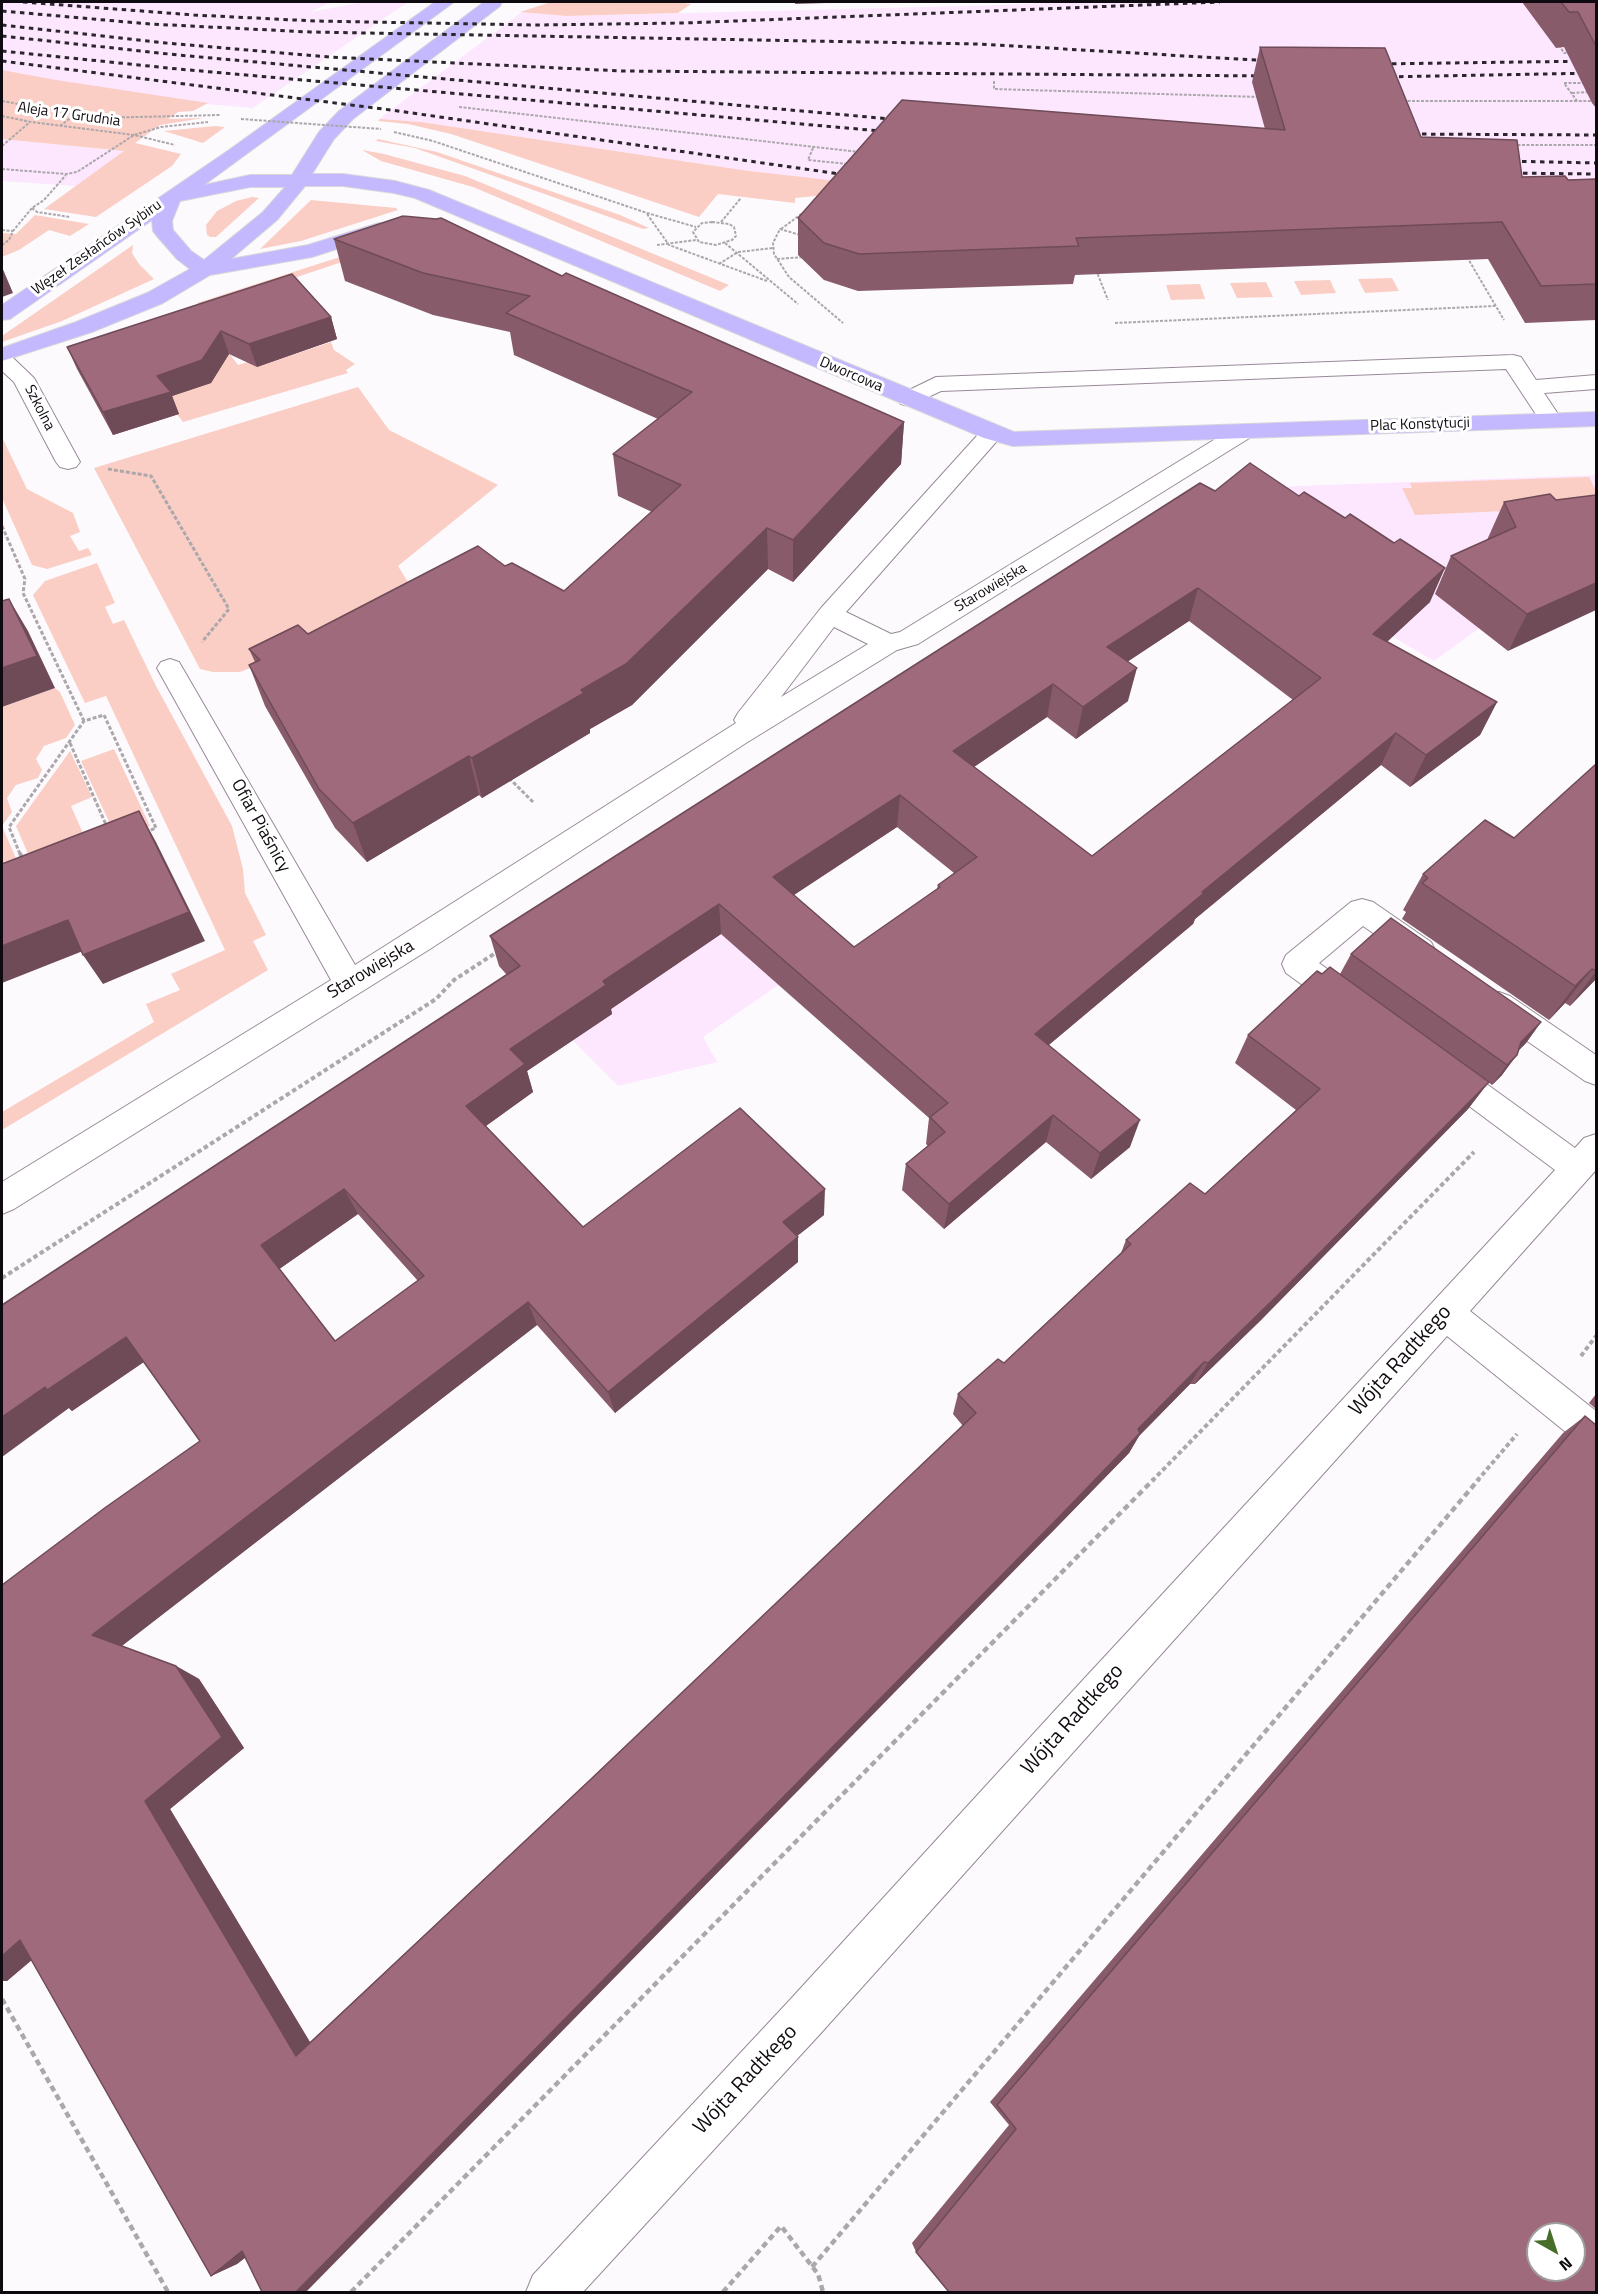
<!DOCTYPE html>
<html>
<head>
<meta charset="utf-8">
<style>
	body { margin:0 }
	#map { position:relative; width:1598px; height:2294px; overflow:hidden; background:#fdfafe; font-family:"Titillium Web",sans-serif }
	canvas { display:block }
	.frame { position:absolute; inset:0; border:3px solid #0f0a0f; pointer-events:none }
	.north { position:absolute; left:1526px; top:2222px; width:60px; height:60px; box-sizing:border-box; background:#fff; border:2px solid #9f9d9f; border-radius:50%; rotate:141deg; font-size:16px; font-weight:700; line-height:24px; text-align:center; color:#0f0a0f }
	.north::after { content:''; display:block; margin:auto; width:21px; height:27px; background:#476e28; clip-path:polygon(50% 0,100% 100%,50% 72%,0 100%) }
</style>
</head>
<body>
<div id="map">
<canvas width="1598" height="2294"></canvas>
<div class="frame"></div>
<div class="north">N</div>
</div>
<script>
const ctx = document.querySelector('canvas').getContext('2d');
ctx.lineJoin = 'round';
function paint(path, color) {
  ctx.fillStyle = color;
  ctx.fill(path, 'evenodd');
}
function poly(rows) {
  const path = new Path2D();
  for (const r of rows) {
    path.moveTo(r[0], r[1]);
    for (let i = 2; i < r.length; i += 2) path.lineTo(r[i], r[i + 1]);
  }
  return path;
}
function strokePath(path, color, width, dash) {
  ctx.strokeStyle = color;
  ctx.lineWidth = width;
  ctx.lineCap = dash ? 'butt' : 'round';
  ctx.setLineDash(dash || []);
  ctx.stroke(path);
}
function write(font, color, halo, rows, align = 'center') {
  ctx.font = font + ' "Titillium Web",sans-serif';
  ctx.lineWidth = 6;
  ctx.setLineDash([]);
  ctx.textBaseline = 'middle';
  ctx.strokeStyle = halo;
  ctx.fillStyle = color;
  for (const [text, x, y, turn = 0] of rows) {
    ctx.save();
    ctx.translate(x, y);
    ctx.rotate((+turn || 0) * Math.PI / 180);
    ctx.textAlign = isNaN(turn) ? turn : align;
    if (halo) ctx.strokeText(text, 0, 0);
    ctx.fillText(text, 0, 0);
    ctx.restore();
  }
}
paint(poly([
	[2,2,330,2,311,12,363,2,408,2,253,108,207,104,2,74],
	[1077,2,1596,2,1596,222,855,183,768,174,421,122,379,119,522,12,567,16,1001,5],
	[2,139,125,151,76,186,2,181],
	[1596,475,1596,568,1496,616,1434,661,1271,565,1229,491,1299,486],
	[635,883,825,953,703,1037,717,1062,618,1086,499,966]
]), '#fde7ff');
paint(poly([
	[551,2,677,2,691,4,678,13,567,16,520,12],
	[2,70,56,80,208,103,193,111,178,112,168,119,204,118,160,125,135,143,181,154,172,166,96,217,44,209,124,151,2,139],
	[380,119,421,122,749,171,855,183,826,195,795,198,795,203,718,194,699,217,451,134,408,124,378,121],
	[215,126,225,127,203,143,164,131],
	[378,139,437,152,620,215,649,228,643,229,415,148,376,141],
	[362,150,384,154,465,176,729,285,720,291,473,187,381,161],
	[252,197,259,198,216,237,210,237,207,235,206,225,217,211,236,201],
	[311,200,396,208,398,210,301,241,260,249],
	[35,215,89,224,70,236,49,230,19,250,2,257,2,233,16,234],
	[133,245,132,253,139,264,154,279,62,321,2,342,2,336],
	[374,246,363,255,207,307,199,306,197,303],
	[1392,278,1399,291,1365,293,1358,279],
	[1330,280,1336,293,1301,295,1294,281],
	[1266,282,1273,297,1237,298,1230,283],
	[1200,284,1205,299,1171,300,1166,285],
	[331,342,334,350,355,364,346,370,348,373,183,422,148,376,226,349,238,365,251,361,257,367],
	[358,387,389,430,498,485,398,566,413,590,419,603,240,672,213,672,200,669,94,468],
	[2,437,27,489,73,513,80,532,70,536,79,551,88,548,92,555,47,569,32,565,2,498],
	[1589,477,1596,490,1596,507,1415,515,1402,488,1412,488,1410,483],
	[97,563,115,603,105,607,113,624,124,620,155,684,232,826,243,869,245,893,266,935,253,941,268,970,2,1130,2,1112,154,1022,146,1004,180,990,171,974,225,950,106,696,85,703,33,595,45,581],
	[55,688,60,692,75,725,66,738,44,746,36,759,42,770,38,778,16,785,7,798,12,812,2,826,34,900,2,870,2,707],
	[114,749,150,826,117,839,81,761],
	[70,751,92,797,71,806,90,849,35,870,16,826]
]), '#facec5');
const minor = poly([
	[2,353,10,355,34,378,80,462,76,467,68,469,60,467,56,462,14,382,2,371,2,353],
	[1513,355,1521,357,1536,380,1596,375,1596,389,1544,393,1562,420,1559,425,1551,427,1543,425,1506,369,941,391,909,406,901,404,898,399,901,394,936,377,1513,355],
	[1243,425,1251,427,1255,432,1251,437,918,644,897,650,746,743,430,949,14,1209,2,1214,2,1182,331,980,157,668,161,662,170,659,179,662,355,965,736,723,734,720,738,713,821,608,984,428,992,426,1000,428,1004,433,846,612,891,634,900,632,1235,427,1243,425],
	[834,627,868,644,781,697,834,627],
	[1362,899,1373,902,1431,942,1435,950,1431,958,1420,962,1409,958,1363,926,1319,963,1359,992,1363,1001,1359,1010,1348,1013,1337,1010,1286,973,1282,964,1286,955,1351,902,1362,899],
	[1499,992,1510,996,1596,1055,1596,1085,1585,1081,1488,1014,1483,1005,1488,996,1499,992],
	[1441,1055,1452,1059,1575,1148,1584,1138,1596,1134,1596,1170,1470,1311,1596,1411,1596,1451,1583,1446,1447,1336,820,2034,583,2292,526,2292,533,2275,788,2002,1058,1707,1555,1170,1430,1077,1425,1068,1430,1059,1441,1055]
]);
const major = poly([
	[435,2,454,2,204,185,250,175,292,175,319,132,339,111,484,2,502,2,500,6,353,119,334,139,312,174,343,174,395,181,429,190,1014,432,1596,412,1596,426,1013,446,984,438,415,198,394,193,343,186,305,186,277,220,231,259,308,245,379,223,386,225,389,229,386,233,312,257,210,275,163,303,92,332,2,361,2,348,76,322,147,293,190,269,177,259,156,235,153,231,152,220,10,319,2,320,2,305,229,150,435,2],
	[250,187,285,187,263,212,204,260,191,251,173,230,172,221,180,201,250,187]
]);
strokePath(minor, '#988a99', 2);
strokePath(major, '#d9d8d9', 2);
strokePath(poly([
	[1559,45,1564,53,1572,52],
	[994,81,994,89,1261,97],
	[1585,83,1564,83,1577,101,1596,101],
	[1572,93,1591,92],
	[2,101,96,118,220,115],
	[1403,101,1577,101],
	[459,107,860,152],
	[2,116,31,122,134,135,175,145],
	[60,126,73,116],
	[394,132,433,141,647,213,696,227],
	[1513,145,1596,145],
	[2,146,30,122],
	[813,148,808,160,848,164],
	[2,169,66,174,77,172,134,135,161,127,208,122],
	[32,208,37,212,70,217],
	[647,214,669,245,767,281],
	[712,222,729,224,734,227,736,236,732,240,716,245,699,242,693,232,702,223,712,222],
	[721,222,741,198],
	[781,229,804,212],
	[2,230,13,231],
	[800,235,780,229,773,243,774,254,789,277,843,323],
	[725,243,798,304],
	[2,245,9,240,13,231,32,208,44,200,66,175],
	[657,245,696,240],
	[1467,257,1504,320],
	[777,259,804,257],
	[719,264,738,252,773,248],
	[1096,270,1108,300],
	[1115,323,1495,306]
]), '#aba7ab', 2, [3, 1.5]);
strokePath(poly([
	[108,469,151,476,229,609,202,642],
	[2,526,25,579,23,593,84,721],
	[70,743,107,827],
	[509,778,534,803],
	[20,854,9,827,84,721,104,715,156,828,88,854]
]), '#aba7ab', 3, [4, 2]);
strokePath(poly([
	[20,853,30,877,92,853],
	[2,1278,436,999,454,980,497,952],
	[1581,1356,1596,1336],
	[1152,1481,1474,1152],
	[1477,1481,1517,1434]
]), '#aba7ab', 4, [4.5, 3]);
strokePath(poly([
	[2,1999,168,2292],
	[812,2267,1479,1479],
	[351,2292,1154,1479],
	[723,2292,781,2226,818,2274,823,2292]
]), '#aba7ab', 4.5, [6, 4]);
paint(minor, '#fff');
paint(major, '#c4b8ff');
strokePath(poly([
	[23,2,194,15,315,21,537,25,684,23,1220,2],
	[2,11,150,24,310,32,979,44,1272,61],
	[2,25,166,43,329,57,622,71,1270,76],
	[2,36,178,55,902,120],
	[2,51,178,69,892,132],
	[2,61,391,110,854,176],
	[1374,64,1596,61],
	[1381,77,1596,73],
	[1404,134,1596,135],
	[1504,161,1596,163],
	[1505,173,1596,174]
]), '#2b262b', 3, [4.5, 4.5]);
strokePath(poly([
	[241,119,381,129]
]), '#aba7ab', 2, [3, 1.5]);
paint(poly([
	[795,2,858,2,795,4],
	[1522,2,1596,2,1596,108,1592,103,1564,47,1556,48],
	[1260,47,1421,137,1522,177,1568,180,1596,179,1596,320,1525,323,1488,259,1075,275,1073,284,858,291,824,280,798,255,798,218,1265,129,1252,82],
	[334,239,562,276,904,422,901,464,793,582,768,569,632,705,590,729,590,733,482,798,479,795,367,862,335,828,265,706,249,665,255,662,249,649,308,634,505,566,564,591,652,512,618,496,613,454,658,419,514,355,510,332,433,315,345,281],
	[331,317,337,339,257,367,229,354,211,383,172,396,179,414,113,435,77,369,67,347],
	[1215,491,1430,602,1386,642,1497,702,1480,735,1410,787,1381,765,1195,919,1193,924,1049,1045,1130,1147,1091,1179,1046,1142,944,1229,902,1190,906,1164,928,1146,926,1144,929,1118,721,934,611,1009,612,1014,527,1071,533,1092,486,1126,583,1227,824,1215,797,1236,798,1262,615,1413,537,1325,121,1646,176,1666,199,1679,244,1748,170,1809,310,2042,590,1780,963,1426,953,1414,958,1394,1004,1363,1121,1253,1126,1240,1205,1194,1296,1110,1235,1063,1248,1035,1322,974,1340,974,1351,954,1541,1022,1526,1043,1519,1050,1502,1075,1492,1085,1488,1082,1468,1109,1261,1320,1195,1384,1190,1384,1139,1436,1129,1453,1052,1532,245,2258,237,2264,211,2276,32,1960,7,1981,2,1981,2,1585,200,1441,144,1362,72,1411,69,1408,507,975,499,966,490,936],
	[1189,621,1293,700,1092,856,974,767,1047,717,1076,739,1128,701,1128,661],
	[897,827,954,873,938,885,937,889,854,947,794,895],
	[358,1214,418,1281,335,1341,279,1269],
	[1596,495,1508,651,1435,594,1451,556,1487,540,1504,502,1556,500],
	[1596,764,1596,979,1570,1006,1565,1003,1549,1020,1402,919,1406,912,1403,910,1423,874,1514,838],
	[1596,1394,1596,1409,1589,1403],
	[1585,1416,1596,1425,916,2252,912,2243,1009,2125,990,2102,1563,1433]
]), '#885b6b');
paint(poly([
	[2,267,13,293,2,297],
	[331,317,337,339,257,367,249,344],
	[221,331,229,354,211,383,172,396,179,414,113,435,103,412],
	[904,422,901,464,793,582,793,540],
	[767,528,768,569,632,705,590,729,590,733,482,798,472,758,581,690],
	[1445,568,1430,602,1359,668,1373,634],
	[1596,583,1596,610,1508,651,1527,614],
	[1198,588,1189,621,1100,680,1107,647],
	[9,599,28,631,55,688,2,707,2,668],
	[1137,668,1128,701,1076,739,1083,707],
	[1053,684,1047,717,949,784,953,751],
	[1497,702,1480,735,1410,787,1426,755],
	[1396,733,1381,765,1195,919,1193,924,1028,1062,1035,1034,1202,892],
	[469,756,479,795,367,862,353,823],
	[900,795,897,827,774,908,773,877],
	[139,811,156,842,205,941,103,984,83,955],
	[719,904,721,934,611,1009,612,1014,527,1071,533,1092,476,1133,466,1106,510,1049,603,981],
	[68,920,88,949,2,983,2,946],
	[1592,969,1565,1003,1549,1020,1575,986],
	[1596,971,1596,979,1570,1006],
	[1541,1022,1526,1043,1506,1063,1521,1042],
	[1517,1055,1502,1075,1492,1085,1507,1065],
	[1489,1082,1468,1109,1261,1320,1195,1384,1208,1363],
	[1053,1115,1046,1142,944,1229,949,1204],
	[1140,1120,1130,1147,1091,1179,1100,1153],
	[344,1189,358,1214,278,1270,261,1245],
	[825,1189,824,1215,783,1247,783,1222],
	[798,1237,798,1262,615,1413,608,1392],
	[528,1302,537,1325,118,1649,92,1635],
	[126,1337,148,1359,72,1411,69,1408,2,1457,2,1417,45,1387],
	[1204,1362,1190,1384,1139,1436,1129,1453,1052,1532,306,2292,296,2292,1138,1429],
	[176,1666,199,1679,244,1748,170,1809,317,2054,296,2056,145,1801],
	[20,1940,51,1943,7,1981,2,1981,2,1956],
	[267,2240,237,2264,211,2276,242,2251]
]), '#6f4a57');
const building = poly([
	[1561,2,1596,2,1596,46,1578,12,1569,12,1561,2],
	[1260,47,1385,48,1421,137,1517,140,1522,177,1565,176,1568,180,1596,179,1596,284,1541,286,1502,222,1076,238,1079,246,859,254,824,243,798,218,902,100,1285,130,1260,47],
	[403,216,436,219,441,218,562,276,566,273,904,422,793,540,767,528,626,664,581,690,584,693,472,758,469,756,353,823,319,789,249,665,260,660,249,649,298,625,308,634,478,546,505,566,512,563,564,591,681,485,613,454,692,392,506,313,530,296,423,273,334,239,403,216],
	[292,274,331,317,249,344,221,331,202,360,157,376,171,392,103,412,67,347,292,274],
	[1250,463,1299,496,1304,492,1345,518,1350,514,1394,543,1400,539,1445,568,1373,634,1497,702,1426,755,1396,733,1202,892,1204,893,1035,1034,1140,1120,1100,1153,1053,1115,949,1204,906,1164,945,1132,930,1117,948,1103,719,904,603,981,606,985,510,1049,525,1064,466,1106,583,1227,740,1108,825,1189,783,1222,798,1237,608,1392,528,1302,92,1635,176,1666,222,1737,145,1801,296,2056,590,1780,976,1413,958,1394,998,1359,1004,1363,1131,1244,1126,1240,1190,1183,1205,1194,1320,1089,1248,1035,1317,971,1322,974,1330,967,1489,1082,1276,1297,1208,1363,1204,1362,1138,1429,1140,1433,1061,1515,296,2292,262,2292,242,2251,211,2276,20,1940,2,1956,2,1585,106,1507,200,1441,126,1337,47,1390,45,1387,2,1417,2,1305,520,966,490,936,1200,483,1215,491,1250,463],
	[1198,588,1321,678,1092,856,953,751,1053,684,1083,707,1137,668,1107,647,1198,588],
	[900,795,977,857,938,885,940,887,854,947,773,877,900,795],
	[344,1189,424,1276,335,1341,261,1245,344,1189],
	[1550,494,1556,500,1596,495,1596,583,1527,614,1451,556,1516,527,1504,502,1550,494],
	[9,599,37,656,2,668,2,601,9,599],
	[1596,764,1596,971,1592,969,1575,986,1422,883,1428,878,1423,874,1485,820,1514,838,1596,764],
	[139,811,189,912,83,955,68,920,2,946,2,864,139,811],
	[1391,918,1541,1022,1521,1042,1517,1055,1507,1065,1351,954,1391,918],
	[1585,1416,1596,1425,1596,2292,949,2292,916,2252,1016,2129,997,2105,1585,1416],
	[1538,2234,1574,2234,1574,2270,1538,2270,1538,2234]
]);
paint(building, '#9e6a7c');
strokePath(building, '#6f4a57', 1.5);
write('15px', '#0f0a0f', '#fff', [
	["Aleja 17 Grudnia",69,115,8],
	["Węzeł Zesłańców Sybiru",97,248,-35],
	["Dworcowa",851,375,23],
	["Szkolna",39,408,63],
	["Plac Konstytucji",1420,425,-2],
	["Starowiejska",991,588,-31]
]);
write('18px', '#0f0a0f', '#fff', [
	["Ofiar Piaśnicy",260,826,61],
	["Starowiejska",371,970,-31]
]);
write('21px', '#0f0a0f', '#fff', [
	["Wójta Radtkego",1401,1361,-48],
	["Wójta Radtkego",1073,1720,-48],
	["Wójta Radtkego",746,2080,-47]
]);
</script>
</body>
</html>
